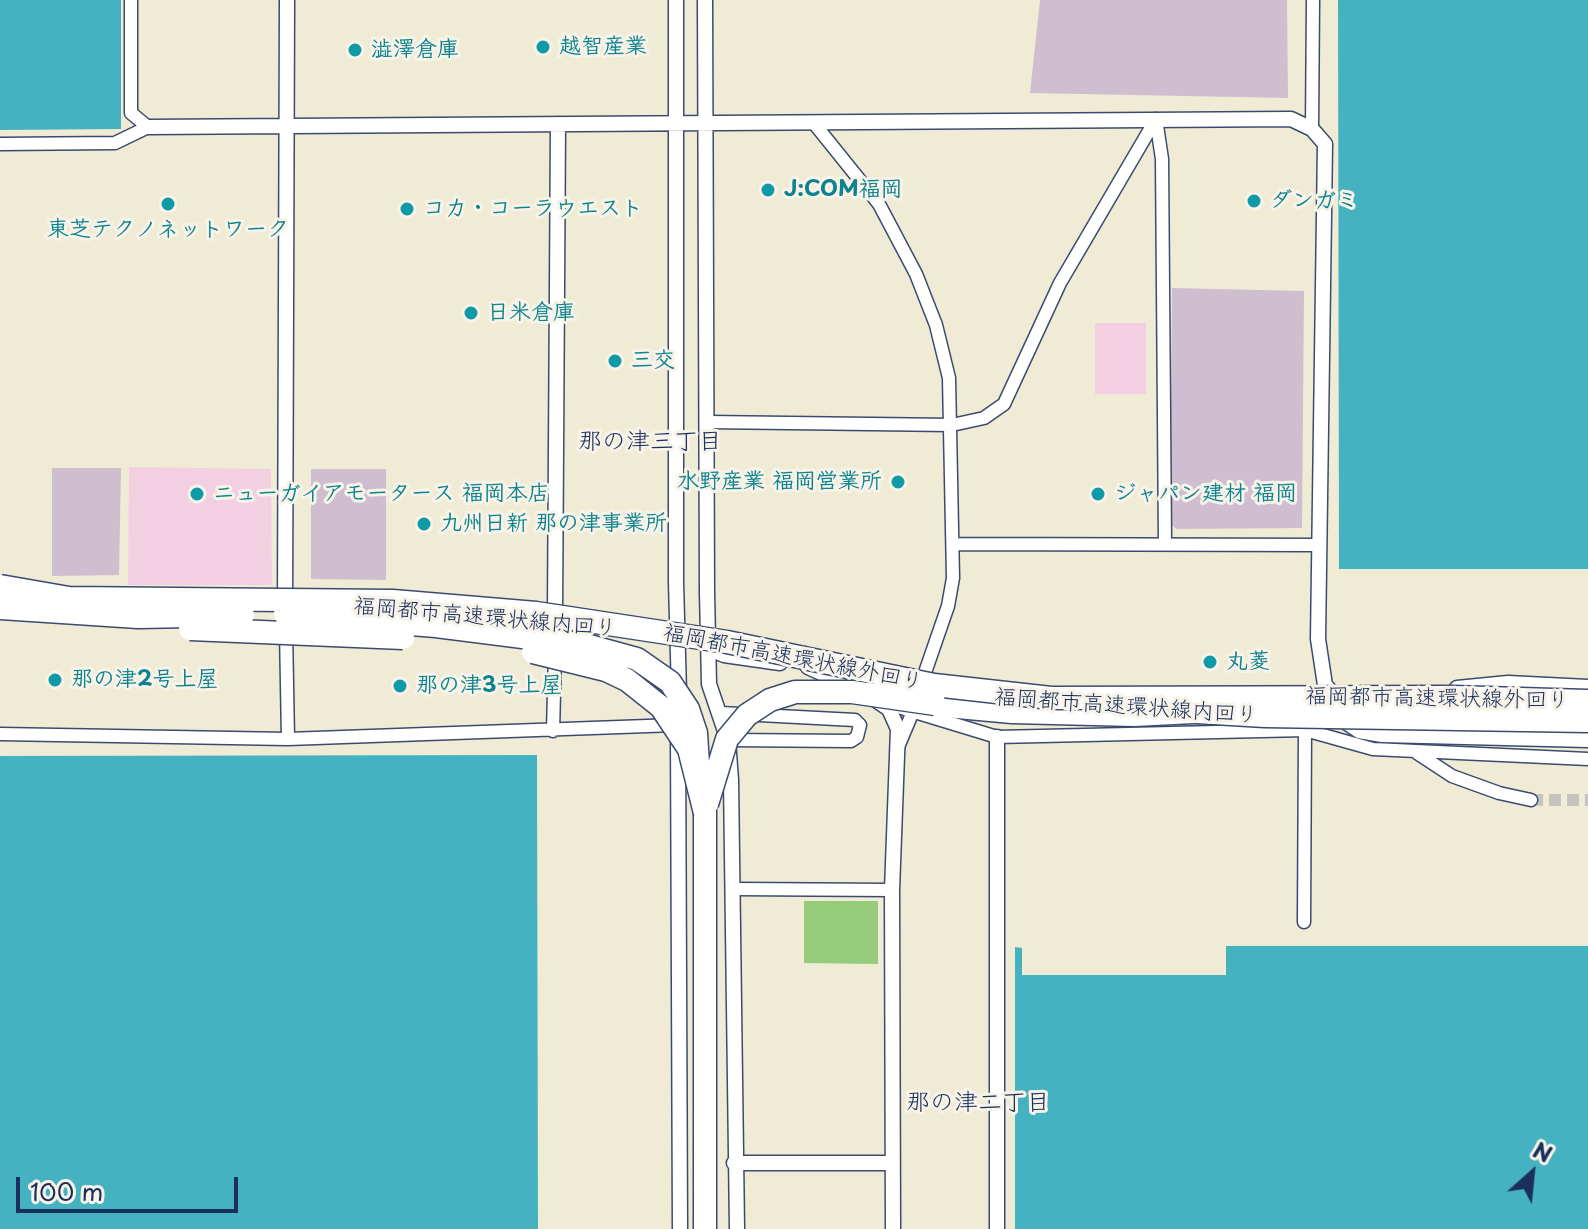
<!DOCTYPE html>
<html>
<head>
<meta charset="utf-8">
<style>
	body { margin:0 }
	#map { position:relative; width:1588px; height:1229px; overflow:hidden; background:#f0ebd5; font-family:"Playpen Sans",sans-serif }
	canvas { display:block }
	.north { position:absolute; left:1492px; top:1133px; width:80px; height:80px; -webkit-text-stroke:6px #f7f3e8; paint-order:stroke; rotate:27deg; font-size:22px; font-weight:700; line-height:32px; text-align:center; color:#1b2f5e }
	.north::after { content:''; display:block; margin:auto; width:28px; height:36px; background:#1b2f5e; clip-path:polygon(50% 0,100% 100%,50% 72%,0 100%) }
	.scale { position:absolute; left:16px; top:1177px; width:222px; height:36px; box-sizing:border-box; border:4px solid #1b2f5e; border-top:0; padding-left:10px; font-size:24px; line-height:28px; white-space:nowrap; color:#1b2f5e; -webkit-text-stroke:6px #f7f3e8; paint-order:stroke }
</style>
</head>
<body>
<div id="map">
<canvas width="1588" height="1229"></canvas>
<div class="north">N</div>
<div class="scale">100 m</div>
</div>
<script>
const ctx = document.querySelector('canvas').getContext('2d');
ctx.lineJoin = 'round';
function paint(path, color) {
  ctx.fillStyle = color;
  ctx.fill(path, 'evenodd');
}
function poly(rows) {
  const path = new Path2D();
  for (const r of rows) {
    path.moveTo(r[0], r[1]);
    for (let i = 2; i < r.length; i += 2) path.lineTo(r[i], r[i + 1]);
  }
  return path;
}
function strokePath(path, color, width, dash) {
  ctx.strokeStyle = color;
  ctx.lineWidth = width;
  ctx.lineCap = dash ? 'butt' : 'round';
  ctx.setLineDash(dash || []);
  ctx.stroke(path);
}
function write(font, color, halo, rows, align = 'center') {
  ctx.font = font + ' "Playpen Sans","Klee One",sans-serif';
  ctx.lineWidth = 6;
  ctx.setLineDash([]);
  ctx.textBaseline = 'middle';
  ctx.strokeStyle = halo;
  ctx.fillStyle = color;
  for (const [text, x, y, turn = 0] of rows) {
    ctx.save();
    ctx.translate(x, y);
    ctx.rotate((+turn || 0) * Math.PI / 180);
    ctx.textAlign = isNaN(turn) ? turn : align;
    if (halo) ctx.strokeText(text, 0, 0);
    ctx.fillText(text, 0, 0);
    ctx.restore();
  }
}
paint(poly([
	[1095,323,1146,323,1146,394,1095,394],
	[129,467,271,469,272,585,128,585]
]), '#f2d0e2');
paint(poly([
	[1040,0,1287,0,1288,98,1030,93],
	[1172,288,1304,291,1302,528,1177,529,1170,524],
	[52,468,121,468,119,575,52,576],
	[311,469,386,469,386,580,311,579]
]), '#cfbed0');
paint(poly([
	[804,901,878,901,878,964,804,963]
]), '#96cb7c');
paint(poly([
	[0,0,121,0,121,129,0,130],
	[1338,0,1588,0,1588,569,1339,569],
	[537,755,538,1229,0,1229,0,756],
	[1226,946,1588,946,1588,1229,1015,1229,1015,947,1022,948,1022,975,1226,975]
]), '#45b2c1');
strokePath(poly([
	[1531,800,1588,800]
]), '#c5c5bd', 12, [12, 6]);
const minor = poly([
	[813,122,879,204,916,274,936,325,949,378,953,578,948,606,920,687],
	[1312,129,1313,0],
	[0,144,115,143,148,127,131,113,131,0],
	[707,422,952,425,984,418,1004,404,1060,283,1156,119,1162,159,1165,543],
	[954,544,1319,545],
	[286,630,288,739],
	[895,706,997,737,1305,730,1373,749,1588,759],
	[721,713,855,720,860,725,857,737,851,741,728,740],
	[553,731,555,654],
	[0,734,288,739,675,725],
	[898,747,914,709],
	[1417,753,1452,776,1499,793,1531,800],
	[734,889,892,890],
	[1304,922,1305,730]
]);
const tertiary = poly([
	[676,0,676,582,679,693],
	[705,0,707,592,709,684,728,740,731,780,737,1229],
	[148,127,1291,119,1312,129,1325,144,1318,639,1325,685,1337,698],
	[285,607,287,0],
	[555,611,558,124],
	[710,649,724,655,780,663],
	[808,667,855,688],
	[1457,688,1508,683,1588,687],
	[873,698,889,709,898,729,892,890,893,1229],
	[1341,719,1359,731,1382,735,1588,740],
	[678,733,680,1229],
	[734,1163,893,1163],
	[997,1229,997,737]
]);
const motorway = poly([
	[936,705,1012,712,1134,715,1214,711],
	[705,797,705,1229]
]);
strokePath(minor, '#3b4b70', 15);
strokePath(tertiary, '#3b4b70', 17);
strokePath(motorway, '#3b4b70', 25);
strokePath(minor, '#fff', 12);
strokePath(tertiary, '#fff', 14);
strokePath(motorway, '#fff', 22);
const motorwayBridge = poly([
	[0,586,69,598,393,601,536,613,727,642,934,685,1051,698,1453,697,1588,701],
	[0,608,138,617,243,615],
	[285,614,436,626,586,645,637,659,670,682,688,709,696,733,699,780,705,797],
	[190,629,403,638],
	[533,652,606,670,627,680,661,707,689,749,705,813],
	[1197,712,1265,716,1588,721],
	[707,804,727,739,747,715,770,700,795,692,852,692,935,704]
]);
strokePath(motorwayBridge, '#3b4b70', 25, []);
strokePath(motorwayBridge, '#fff', 22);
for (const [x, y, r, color] of [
	[543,47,8,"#0f9aa8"],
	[355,50,8,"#0f9aa8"],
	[768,190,8,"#0f9aa8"],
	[1254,201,8,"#0f9aa8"],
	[168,204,8,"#0f9aa8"],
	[407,209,8,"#0f9aa8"],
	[471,313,8,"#0f9aa8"],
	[615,361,8,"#0f9aa8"],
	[898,482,8,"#0f9aa8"],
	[197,494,8,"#0f9aa8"],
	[1098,494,8,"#0f9aa8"],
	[424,524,8,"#0f9aa8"],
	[1210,662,8,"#0f9aa8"],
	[55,680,8,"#0f9aa8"],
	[400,686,8,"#0f9aa8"]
]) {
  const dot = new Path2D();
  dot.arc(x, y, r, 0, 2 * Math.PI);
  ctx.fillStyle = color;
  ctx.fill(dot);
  strokePath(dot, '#f7f3e8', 3);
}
write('bold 22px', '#0d838f', '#f7f3e8', [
	["越智産業",559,47],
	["澁澤倉庫",371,50],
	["J:COM福岡",784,190],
	["ダンガミ",1270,201],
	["コカ・コーラウエスト",423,209],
	["東芝テクノネットワーク",168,230,"center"],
	["日米倉庫",487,313],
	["三交",631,361],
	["水野産業 福岡営業所",882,482,"right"],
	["ニューガイアモータース 福岡本店",213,494],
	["ジャパン建材 福岡",1114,494],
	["九州日新 那の津事業所",440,524],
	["丸菱",1226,662],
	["那の津2号上屋",71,680],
	["那の津3号上屋",416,686]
], 'left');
write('22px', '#1b2f5e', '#f7f3e8', [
	["福岡都市高速環状線内回り",485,618,5],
	["福岡都市高速環状線外回り",793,658,11],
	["福岡都市高速環状線外回り",1437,699,1],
	["福岡都市高速環状線内回り",1126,707,4]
]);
write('24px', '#1b2f5e', '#f7f3e8', [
	["那の津三丁目",650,442],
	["那の津二丁目",978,1103]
]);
</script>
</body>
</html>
